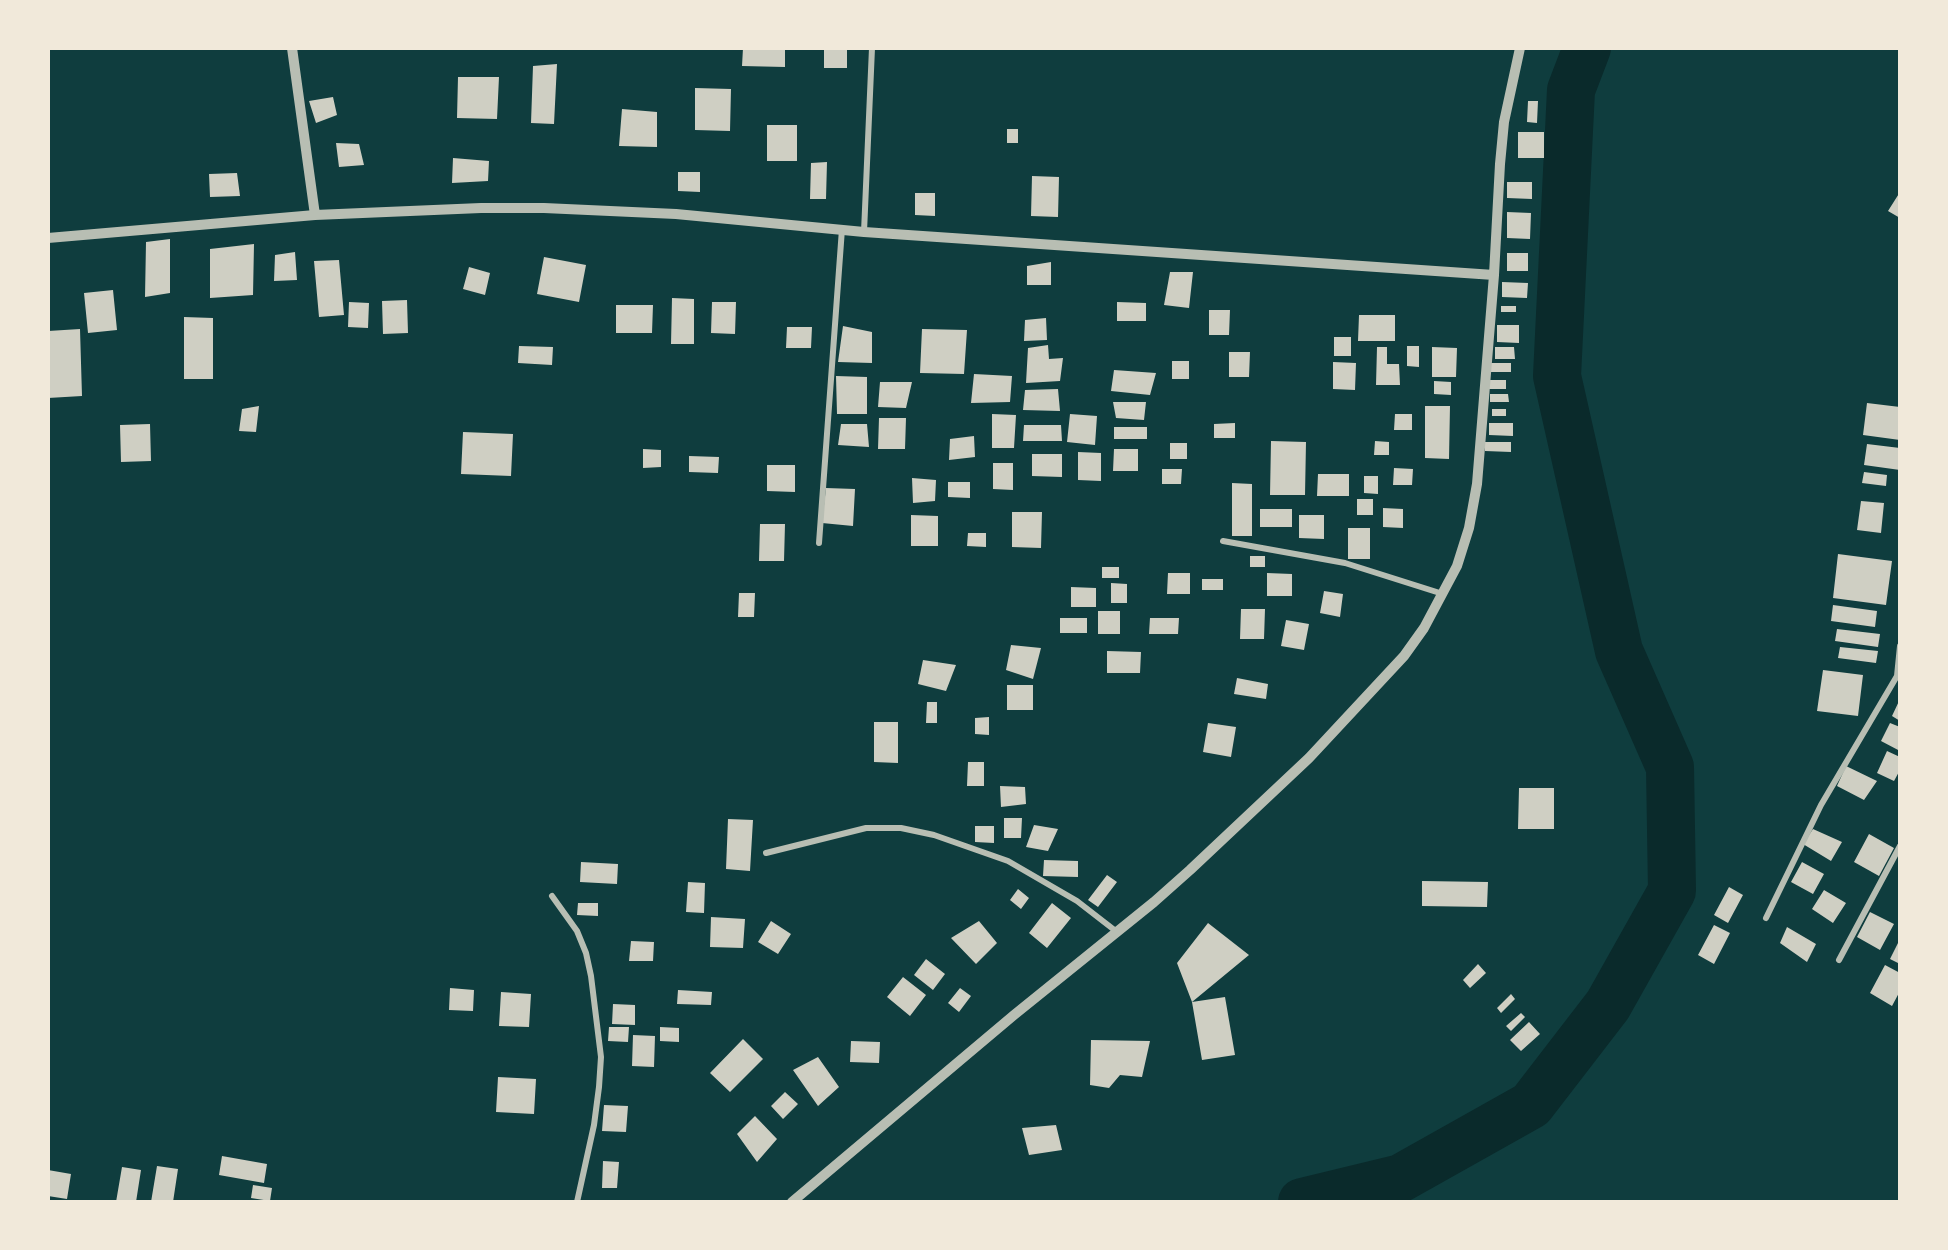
<!DOCTYPE html>
<html>
<head>
<meta charset="utf-8">
<style>
	body { margin:0 }
	#map { position:relative; width:1948px; height:1250px; overflow:hidden; background:#0f3d3e; font-family:"Fira Sans Condensed",sans-serif }
	canvas { display:block }
	.frame { position:absolute; inset:0; border:50px solid #f1e9da; pointer-events:none }
</style>
</head>
<body>
<div id="map">
<canvas width="1948" height="1250"></canvas>
<div class="frame"></div>
</div>
<script>
const ctx = document.querySelector('canvas').getContext('2d');
ctx.lineJoin = 'round';
function poly(rows) {
  const path = new Path2D();
  for (const r of rows) {
    path.moveTo(r[0], r[1]);
    for (let i = 2; i < r.length; i += 2) path.lineTo(r[i], r[i + 1]);
  }
  return path;
}
function strokePath(path, color, width, dash) {
  ctx.strokeStyle = color;
  ctx.lineWidth = width;
  ctx.lineCap = dash ? 'butt' : 'round';
  ctx.setLineDash(dash || []);
  ctx.stroke(path);
}
function paint(path, color) {
  ctx.fillStyle = color;
  ctx.fill(path, 'evenodd');
}
strokePath(poly([
	[1302,1202,1401,1178,1531,1105,1608,1005,1672,891,1670,767,1619,651,1557,376,1571,90,1587,48]
]), '#0a2a2b', 48);
paint(poly([
	[743,48,785,48,785,67,742,66],
	[824,48,847,48,847,68,824,68],
	[557,64,554,124,531,123,533,66],
	[458,77,499,77,497,119,457,118],
	[695,88,731,89,730,131,695,130],
	[333,97,337,115,316,123,309,101],
	[1528,101,1538,101,1537,123,1527,122],
	[622,109,657,112,657,147,619,146],
	[767,125,797,125,797,161,767,161],
	[1007,129,1018,129,1018,143,1007,143],
	[1518,132,1544,132,1544,158,1518,158],
	[336,143,359,144,364,165,339,167],
	[453,158,489,161,488,181,452,183],
	[827,162,826,199,810,199,811,163],
	[678,172,700,172,700,192,678,191],
	[237,173,240,196,210,197,209,174],
	[1032,176,1059,177,1058,217,1031,216],
	[1507,182,1532,182,1532,199,1507,198],
	[1900,192,1900,218,1888,211],
	[915,193,935,193,935,216,915,215],
	[1507,212,1531,213,1530,239,1507,238],
	[170,239,170,293,145,297,146,242],
	[254,244,253,295,210,298,210,249],
	[295,252,297,280,274,281,275,255],
	[1507,253,1528,253,1528,271,1507,271],
	[544,257,586,265,579,302,537,294],
	[339,260,344,315,319,317,314,261],
	[1051,262,1051,285,1027,285,1027,266],
	[469,267,490,273,485,295,463,289],
	[1170,272,1193,272,1189,308,1164,305],
	[1502,282,1528,283,1527,298,1502,297],
	[113,290,117,330,88,333,84,293],
	[672,298,694,299,694,344,671,344],
	[407,300,408,333,383,334,382,301],
	[349,302,369,303,368,328,348,327],
	[712,302,736,302,735,334,711,333],
	[1117,302,1146,303,1146,321,1117,321],
	[616,305,653,305,652,333,616,333],
	[1501,306,1516,306,1516,312,1501,312],
	[1209,310,1230,310,1229,335,1209,335],
	[1359,315,1395,315,1395,341,1358,341],
	[184,317,213,318,213,379,184,379],
	[1046,318,1047,340,1024,341,1025,320],
	[1497,325,1519,325,1519,343,1497,342],
	[843,326,872,332,872,363,838,362],
	[787,327,812,327,811,348,786,348],
	[80,329,82,396,48,398,48,331],
	[922,329,967,330,964,374,920,373],
	[1334,337,1351,337,1351,356,1334,356],
	[1048,345,1049,359,1063,358,1060,381,1026,383,1028,348],
	[519,346,553,347,552,365,518,363],
	[1407,346,1419,346,1419,367,1407,366],
	[1377,347,1387,347,1387,364,1399,364,1400,385,1376,385],
	[1432,347,1457,348,1456,377,1432,377],
	[1495,347,1514,347,1515,359,1495,359],
	[1229,352,1250,352,1249,377,1229,377],
	[1172,361,1189,361,1189,379,1172,379],
	[1333,362,1356,363,1355,390,1333,389],
	[1491,363,1511,363,1511,372,1491,372],
	[1114,370,1156,373,1150,395,1111,391],
	[974,374,1012,376,1010,402,971,403],
	[836,376,867,377,867,414,837,414],
	[1489,380,1506,380,1506,389,1488,389],
	[1434,381,1451,382,1451,395,1434,394],
	[880,382,912,382,906,408,878,407],
	[1058,389,1060,411,1023,410,1025,390],
	[1490,394,1508,394,1509,402,1490,402],
	[1113,402,1146,402,1144,420,1116,418],
	[1867,403,1900,407,1900,440,1863,435],
	[259,406,256,432,239,431,242,409],
	[1425,406,1450,406,1449,459,1425,458],
	[1492,409,1506,409,1506,416,1492,416],
	[992,414,1016,415,1014,448,992,448],
	[1070,414,1097,416,1095,445,1067,442],
	[1395,414,1412,414,1412,430,1394,430],
	[879,418,906,418,905,449,878,449],
	[1235,423,1235,438,1214,438,1214,424],
	[1489,423,1513,423,1513,436,1489,435],
	[150,424,151,461,121,462,120,425],
	[841,424,867,424,869,447,838,445],
	[1024,425,1061,425,1062,441,1023,441],
	[1114,427,1147,427,1147,439,1114,439],
	[463,432,513,434,511,476,461,474],
	[974,436,975,457,949,460,950,439],
	[1271,441,1306,442,1305,495,1270,495],
	[1375,441,1389,442,1389,455,1374,455],
	[1485,442,1511,442,1511,452,1485,451],
	[1170,443,1187,443,1187,459,1170,459],
	[1867,444,1900,448,1900,470,1864,465],
	[643,449,661,450,661,467,643,468],
	[1114,449,1138,449,1138,471,1113,471],
	[1078,452,1101,453,1101,481,1078,480],
	[1032,454,1062,454,1062,477,1032,476],
	[689,456,719,457,718,473,689,472],
	[993,463,1013,463,1013,490,993,489],
	[767,465,795,465,795,492,767,491],
	[1394,468,1413,469,1412,485,1393,485],
	[1162,469,1182,469,1181,484,1162,484],
	[1864,472,1887,475,1886,486,1862,483],
	[1318,474,1349,474,1349,496,1317,496],
	[1364,476,1378,476,1378,494,1364,493],
	[912,478,936,480,935,501,913,503],
	[948,482,970,482,970,498,948,497],
	[1232,483,1252,484,1252,536,1232,536],
	[826,488,855,489,853,526,822,523],
	[1357,499,1373,499,1373,515,1357,515],
	[1861,501,1884,503,1881,533,1857,530],
	[1383,508,1403,509,1403,528,1383,527],
	[1260,509,1292,509,1292,527,1260,527],
	[1012,512,1042,512,1041,548,1012,547],
	[911,515,938,516,938,546,911,546],
	[1299,515,1324,515,1324,539,1299,538],
	[760,524,785,524,784,561,759,561],
	[1348,528,1370,528,1370,559,1348,559],
	[968,533,986,533,986,547,967,546],
	[1838,554,1892,561,1886,605,1833,598],
	[1250,556,1265,556,1265,567,1250,567],
	[1102,567,1119,567,1119,578,1102,578],
	[1168,573,1190,573,1190,594,1167,594],
	[1267,573,1292,574,1292,596,1267,596],
	[1202,579,1223,579,1223,590,1202,590],
	[1111,583,1127,584,1127,603,1111,603],
	[1071,587,1096,588,1096,607,1071,607],
	[1324,591,1343,594,1340,617,1320,613],
	[739,593,755,593,754,617,738,617],
	[1833,605,1877,611,1875,627,1831,621],
	[1241,609,1265,609,1264,639,1240,639],
	[1098,611,1120,611,1120,634,1098,634],
	[1060,618,1087,618,1087,633,1060,633],
	[1150,618,1179,618,1178,634,1149,634],
	[1286,620,1309,624,1304,650,1281,646],
	[1837,629,1880,634,1878,647,1835,641],
	[1011,645,1041,648,1033,679,1006,670],
	[1840,647,1878,651,1876,663,1838,658],
	[1107,651,1141,652,1140,673,1107,673],
	[923,660,956,665,946,691,918,684],
	[1823,670,1863,675,1858,716,1817,711],
	[1237,678,1268,684,1266,699,1234,694],
	[1007,685,1033,685,1033,710,1007,710],
	[1900,699,1900,721,1892,716],
	[927,702,937,702,937,723,926,723],
	[989,717,989,735,975,734,975,718],
	[874,722,898,722,898,763,874,762],
	[1208,723,1236,727,1231,757,1203,752],
	[1890,723,1900,727,1900,751,1881,741],
	[1887,751,1900,757,1900,770,1894,781,1877,773],
	[968,762,984,762,984,786,967,786],
	[1846,766,1877,781,1864,800,1837,786],
	[1000,786,1025,787,1026,804,1001,807],
	[1519,788,1554,788,1554,829,1518,829],
	[1004,818,1022,818,1021,838,1004,838],
	[728,819,753,820,750,871,726,869],
	[1034,825,1058,829,1048,851,1026,847],
	[975,826,994,826,994,843,975,842],
	[1813,829,1842,842,1831,861,1803,844],
	[1869,834,1894,848,1879,876,1854,862],
	[1044,860,1078,861,1078,877,1043,876],
	[581,862,618,864,617,884,580,882],
	[1802,862,1824,874,1813,894,1791,882],
	[1107,875,1117,882,1098,907,1088,900],
	[1422,881,1488,882,1487,907,1422,906],
	[688,882,705,883,704,913,686,912],
	[1729,887,1743,895,1728,923,1714,915],
	[1018,889,1029,898,1021,909,1010,900],
	[1824,890,1846,903,1833,923,1812,909],
	[578,903,598,903,598,916,577,915],
	[1052,903,1071,918,1047,948,1029,933],
	[1870,912,1894,924,1880,950,1857,937],
	[711,917,745,919,743,948,710,947],
	[771,921,791,934,778,954,758,942],
	[979,921,997,943,976,964,951,938],
	[1208,923,1249,955,1192,1002,1225,997,1235,1055,1202,1060,1192,1002,1177,963],
	[1714,925,1730,933,1714,964,1698,955],
	[1787,927,1816,944,1807,962,1780,943],
	[1900,939,1900,964,1890,959],
	[631,941,654,942,653,961,629,961],
	[926,959,945,974,933,990,914,975],
	[1478,964,1486,973,1470,988,1463,980],
	[1885,965,1900,973,1900,991,1892,1006,1870,993],
	[903,977,926,995,910,1016,887,997],
	[450,988,474,990,473,1011,449,1010],
	[960,988,971,996,959,1012,948,1003],
	[678,990,712,992,711,1005,677,1004],
	[501,992,531,994,529,1027,499,1026],
	[1511,994,1515,999,1501,1013,1497,1008],
	[613,1004,635,1005,635,1025,612,1024],
	[1521,1013,1525,1017,1511,1031,1506,1026],
	[1529,1022,1540,1034,1521,1051,1510,1040],
	[609,1027,629,1027,628,1042,608,1041],
	[660,1027,679,1028,679,1042,660,1041],
	[633,1035,655,1036,654,1067,632,1066],
	[743,1039,763,1059,730,1092,710,1073],
	[1091,1040,1150,1041,1142,1077,1120,1075,1109,1088,1090,1085],
	[851,1041,880,1042,879,1063,850,1062],
	[818,1057,839,1087,818,1106,793,1070],
	[498,1077,536,1079,534,1114,496,1112],
	[785,1092,798,1104,783,1119,771,1106],
	[604,1105,628,1106,626,1132,602,1131],
	[755,1116,777,1139,757,1162,737,1134],
	[1056,1125,1062,1150,1029,1155,1022,1128],
	[222,1156,267,1164,264,1183,219,1175],
	[603,1161,619,1162,617,1188,602,1188],
	[157,1166,178,1169,173,1202,151,1202],
	[122,1167,141,1170,136,1202,116,1202],
	[48,1170,71,1174,67,1199,48,1196],
	[253,1185,272,1188,270,1201,251,1198]
]), '#cfcfc3');
strokePath(poly([
	[864,232,872,48],
	[1223,541,1345,563,1443,594],
	[819,543,842,229],
	[1899,676,1897,676,1900,646],
	[766,853,866,828,901,828,934,835,1008,861,1077,901,1117,932],
	[552,896,577,931,586,953,591,976,601,1057,599,1087,594,1125,577,1202],
	[1766,918,1821,805,1897,676],
	[1839,960,1900,846]
]), '#b8beb3', 6);
strokePath(poly([
	[292,48,315,215],
	[48,238,315,215,481,208,544,208,676,214,864,232,1494,275],
	[792,1202,1014,1015,1154,902,1190,870,1309,758,1404,656,1424,628,1457,566,1469,528,1477,484,1494,275,1500,164,1504,122,1520,48]
]), '#b8beb3', 10);
</script>
</body>
</html>
